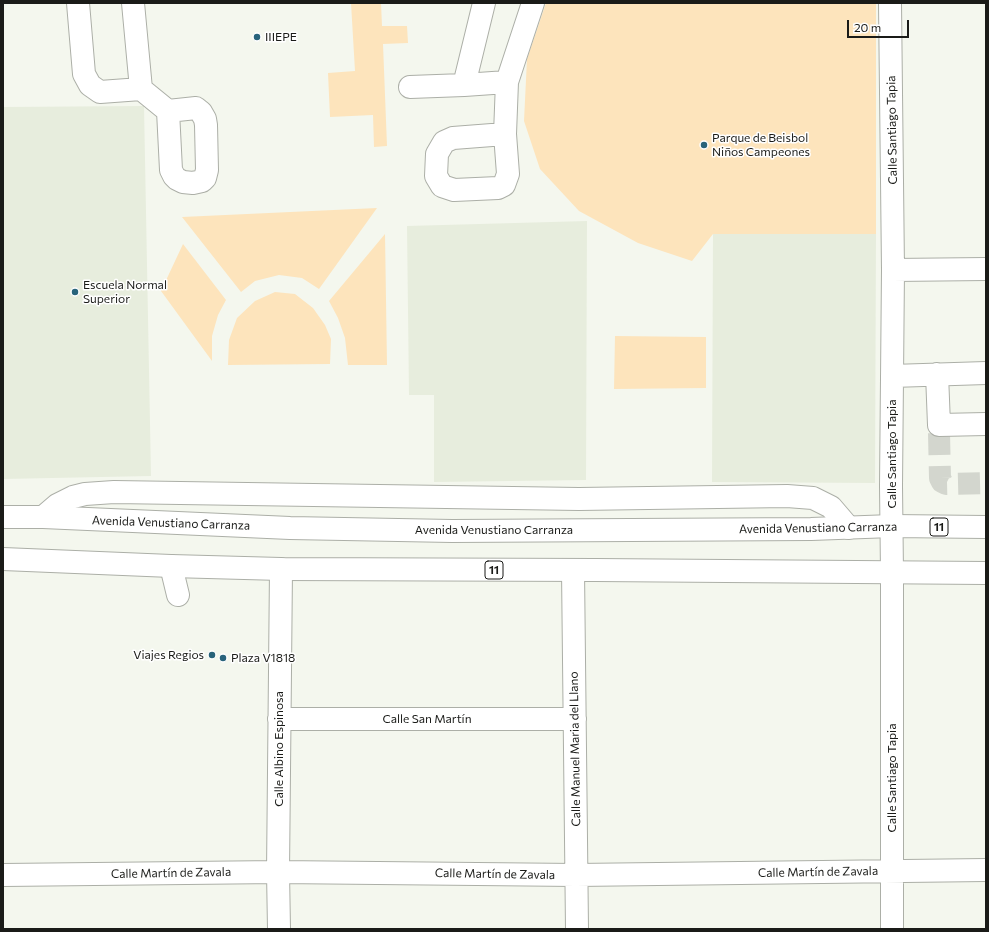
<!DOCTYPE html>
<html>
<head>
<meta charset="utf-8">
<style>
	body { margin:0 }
	#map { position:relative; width:989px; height:932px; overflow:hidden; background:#f4f7ee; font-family:Commissioner,sans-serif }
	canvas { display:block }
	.frame { position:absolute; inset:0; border:4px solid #1a1b18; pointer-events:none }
	.scale { position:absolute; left:847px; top:20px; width:62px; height:18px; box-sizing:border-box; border:2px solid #1a1b18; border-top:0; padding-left:5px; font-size:12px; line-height:14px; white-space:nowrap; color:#1a1b18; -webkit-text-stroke:3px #fff; paint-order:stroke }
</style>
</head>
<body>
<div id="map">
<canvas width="989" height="932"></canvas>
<div class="frame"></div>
<div class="scale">20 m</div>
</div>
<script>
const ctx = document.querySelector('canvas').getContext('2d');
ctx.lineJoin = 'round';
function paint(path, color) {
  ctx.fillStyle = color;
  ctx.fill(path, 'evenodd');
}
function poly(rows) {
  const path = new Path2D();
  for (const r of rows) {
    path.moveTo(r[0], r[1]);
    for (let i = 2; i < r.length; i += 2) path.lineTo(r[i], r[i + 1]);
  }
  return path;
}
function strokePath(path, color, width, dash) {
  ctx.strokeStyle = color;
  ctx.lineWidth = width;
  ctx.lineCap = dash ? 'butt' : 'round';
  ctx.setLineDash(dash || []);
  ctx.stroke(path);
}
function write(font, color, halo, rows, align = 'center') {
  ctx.font = font + ' Commissioner,sans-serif';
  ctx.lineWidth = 3;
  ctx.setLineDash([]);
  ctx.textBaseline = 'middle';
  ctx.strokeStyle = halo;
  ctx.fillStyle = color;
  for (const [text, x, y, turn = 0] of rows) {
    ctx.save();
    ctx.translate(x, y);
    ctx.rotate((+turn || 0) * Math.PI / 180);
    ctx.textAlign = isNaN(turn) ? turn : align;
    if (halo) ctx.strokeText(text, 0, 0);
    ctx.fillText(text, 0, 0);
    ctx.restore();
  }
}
paint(poly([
	[144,106,151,476,3,479,3,107],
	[587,221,586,480,434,482,434,395,409,395,407,226],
	[713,234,876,234,875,483,712,482]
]), '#e7eddd');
paint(poly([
	[351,3,381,3,382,26,407,26,408,43,383,44,387,146,374,147,373,115,330,117,328,73,355,71],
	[546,3,876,3,876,234,713,234,692,261,638,243,579,211,540,169,524,121,527,59],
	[377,208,319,289,302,278,279,275,255,281,241,292,182,217],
	[385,234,387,365,348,365,345,338,338,318,329,301],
	[183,244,226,300,218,315,212,336,212,361,161,291],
	[275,292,295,294,313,308,325,325,331,339,330,364,228,365,229,340,237,318,255,301],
	[615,336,706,337,706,388,614,389]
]), '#fde4bc');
strokePath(poly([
	[939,433,940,478,942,482,946,484,986,483]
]), '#d3d6ce', 22, [22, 11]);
const minor = poly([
	[78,3,84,74,90,85,100,92,141,89,133,3],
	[484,3,464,85,507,82],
	[890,3,893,270,891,486,892,573,892,929],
	[410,87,464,85],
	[141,89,168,111,196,108,201,112,205,119,206,125,207,170,205,178,202,181,193,183,183,182,177,179,174,176,171,170,168,111],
	[505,134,453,138,444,142,437,154,436,176,442,186,454,190,498,188,504,185,508,174,505,134,507,82,533,3],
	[893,270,986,269],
	[937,374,939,425,986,424],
	[892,376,986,373],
	[43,517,57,505,73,497,85,494,114,492,579,499,787,496,813,498,831,507,849,528],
	[171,566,178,595],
	[573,570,577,929],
	[279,719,575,719],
	[3,875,278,872,576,875,986,870],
	[279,929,278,872,281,569]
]);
const major = poly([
	[3,517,43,517,290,528,452,531,811,529,892,526,986,527],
	[3,559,171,566,281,569,596,570,986,573]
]);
strokePath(minor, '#acafa7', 24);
strokePath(major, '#acafa7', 24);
strokePath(minor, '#fff', 22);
strokePath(major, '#fff', 22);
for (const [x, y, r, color] of [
	[257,37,4,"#28637b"],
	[704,145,4,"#28637b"],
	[75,292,4,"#28637b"],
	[212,655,4,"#28637b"],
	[223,658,4,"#28637b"]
]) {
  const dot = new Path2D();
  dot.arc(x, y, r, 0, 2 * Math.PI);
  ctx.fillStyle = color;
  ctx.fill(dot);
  strokePath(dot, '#fff', 1.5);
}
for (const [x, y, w] of [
	[939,527,18],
	[494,570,18]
]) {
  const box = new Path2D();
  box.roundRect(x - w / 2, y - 9, w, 18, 3);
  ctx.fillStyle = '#fff';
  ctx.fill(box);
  strokePath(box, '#1a1b18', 1);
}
write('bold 11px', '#1a1b18', null, [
	["11",939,527],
	["11",494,570]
]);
write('12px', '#1a1b18', '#fff', [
	["IIIEPE",265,37],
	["Parque de Beisbol",712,138],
	["Niños Campeones",712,152],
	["Escuela Normal",83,285],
	["Superior",83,299],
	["Viajes Regios",204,655,"right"],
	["Plaza V1818",231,658]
], 'left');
write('12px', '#1a1b18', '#fff', [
	["Calle Santiago Tapia",892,130,-91],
	["Calle Santiago Tapia",892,454,-90],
	["Avenida Venustiano Carranza",171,523,2],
	["Avenida Venustiano Carranza",818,528,-1],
	["Avenida Venustiano Carranza",494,530],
	["Calle San Martín",427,719],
	["Calle Albino Espinosa",279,749,-90],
	["Calle Manuel Maria del Llano",575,749,-91],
	["Calle Santiago Tapia",892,778,-90],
	["Calle Martín de Zavala",818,872,-1],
	["Calle Martín de Zavala",171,873,-1],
	["Calle Martín de Zavala",495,874,1]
]);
</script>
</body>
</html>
